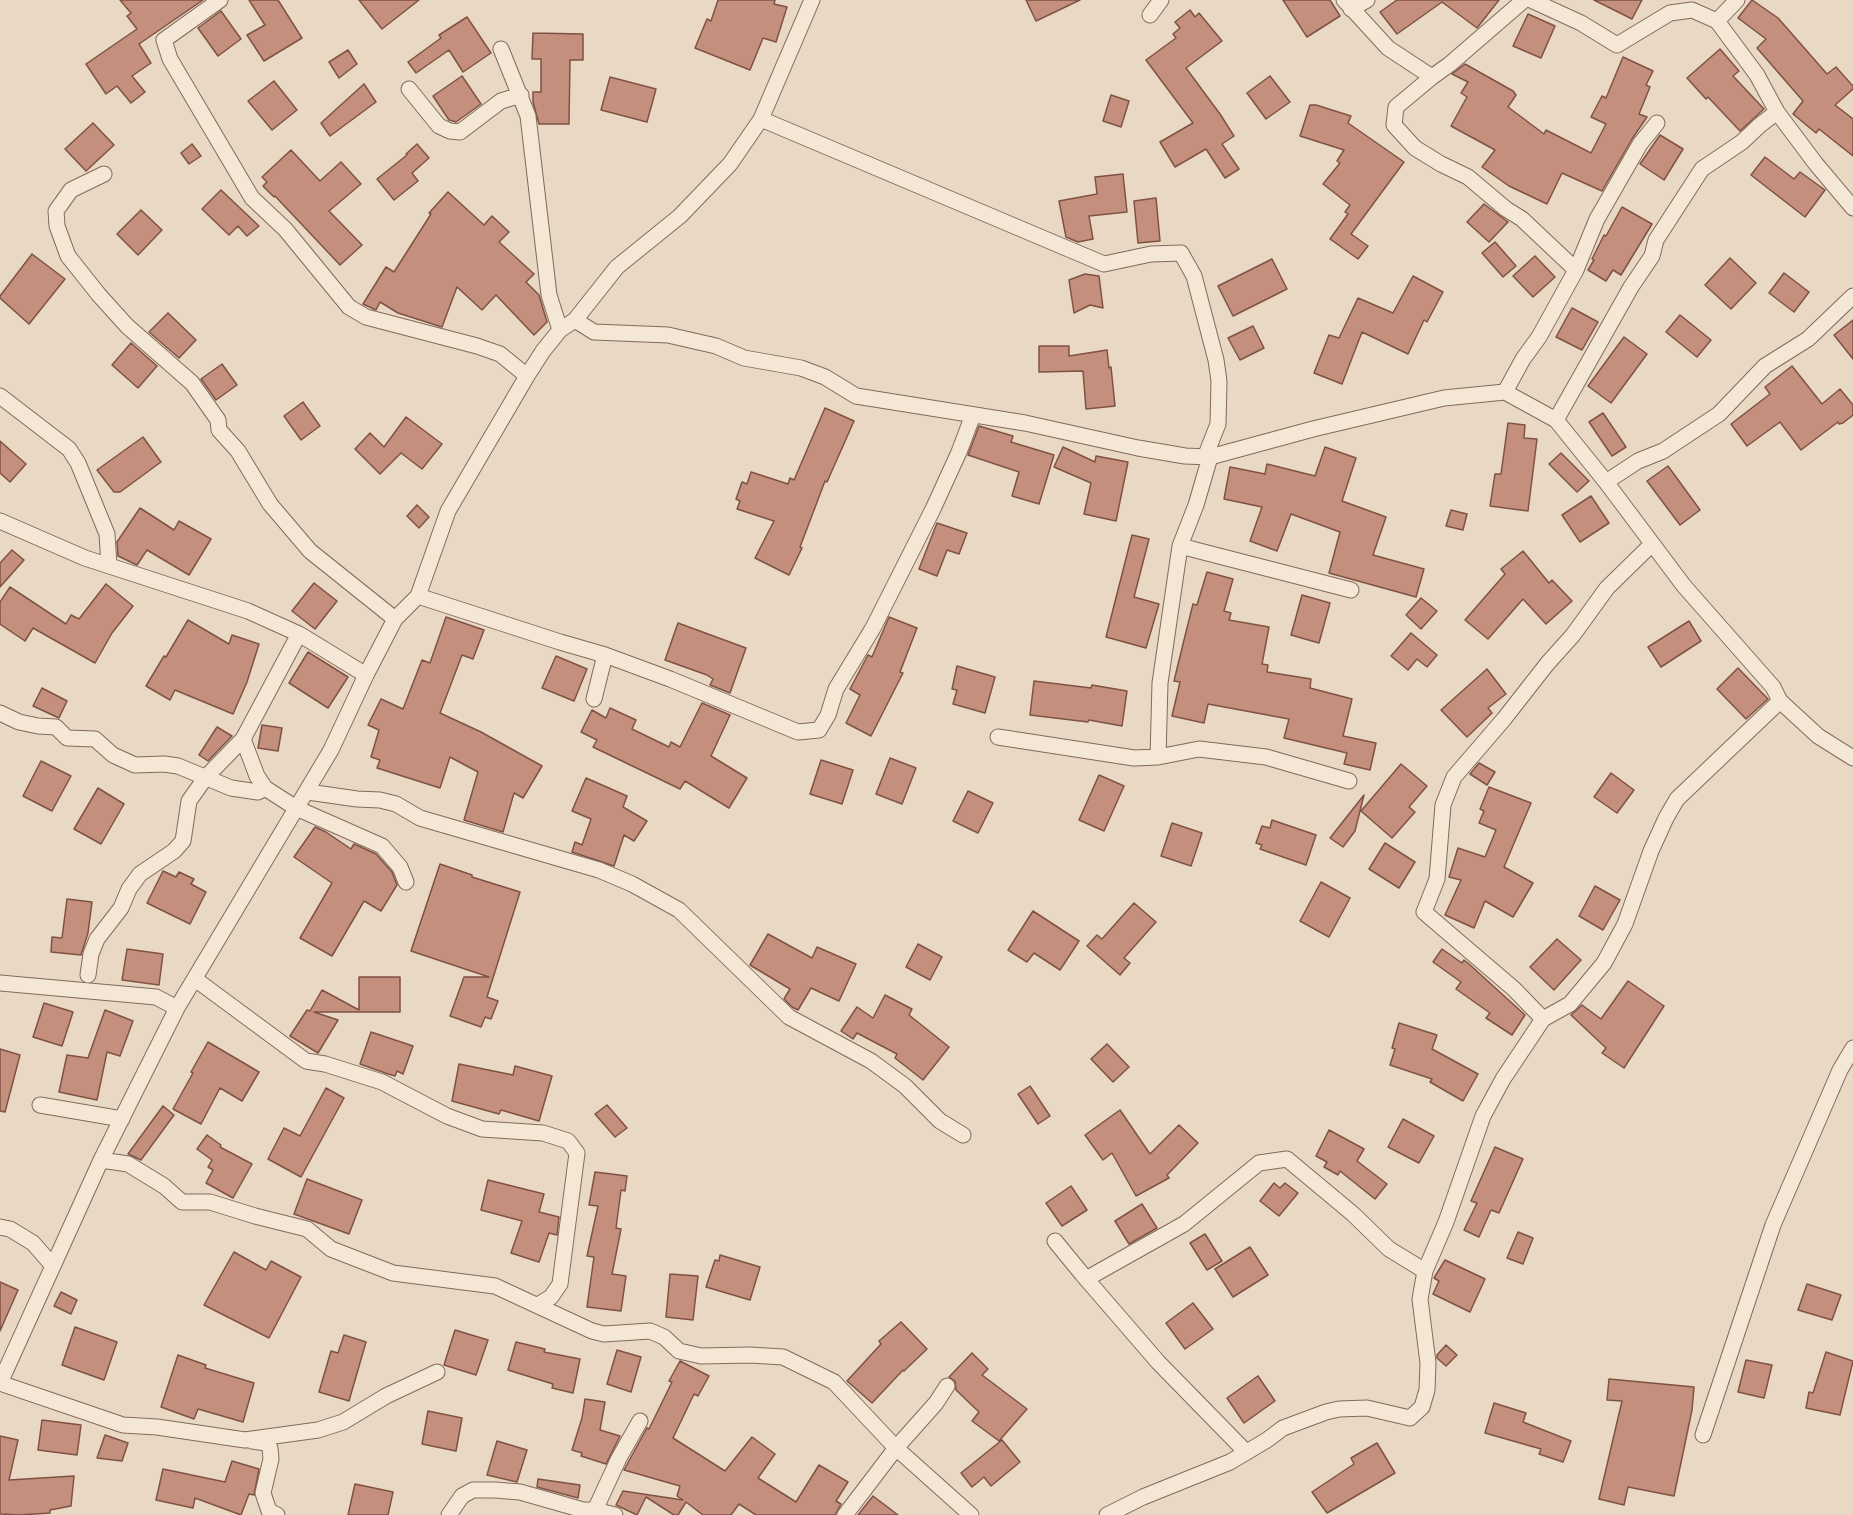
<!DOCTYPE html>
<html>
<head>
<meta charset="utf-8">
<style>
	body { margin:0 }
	canvas { display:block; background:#e9d8c4 }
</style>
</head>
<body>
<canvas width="1853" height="1515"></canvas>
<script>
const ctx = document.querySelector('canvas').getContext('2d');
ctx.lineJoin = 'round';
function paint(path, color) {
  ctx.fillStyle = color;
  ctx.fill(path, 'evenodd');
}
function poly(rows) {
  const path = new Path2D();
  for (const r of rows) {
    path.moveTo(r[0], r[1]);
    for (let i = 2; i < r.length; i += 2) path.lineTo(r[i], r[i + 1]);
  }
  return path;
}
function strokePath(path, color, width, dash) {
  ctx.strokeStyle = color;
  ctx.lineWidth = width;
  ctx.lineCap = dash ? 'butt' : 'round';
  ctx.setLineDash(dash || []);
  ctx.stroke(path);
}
const building = poly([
	[120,0,203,0,139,44,151,63,132,76,145,92,131,103,117,86,106,94,86,64,137,29,127,16,131,13,120,0],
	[249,0,278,0,302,38,264,61,247,35,265,25,249,0],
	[359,0,419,0,382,29,359,0],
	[718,0,775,0,774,4,787,7,776,42,763,38,750,70,695,48,707,19,711,21,718,0],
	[1026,0,1080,0,1036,21,1026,0],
	[1283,0,1330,0,1340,16,1307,37,1283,0],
	[1397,0,1499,0,1477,28,1442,2,1397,34,1380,12,1397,0],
	[1594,0,1642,0,1632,19,1594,0],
	[1752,0,1778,18,1827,74,1836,67,1853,86,1853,89,1835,105,1853,119,1853,156,1819,129,1816,133,1793,114,1803,101,1757,48,1766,39,1738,18,1752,0],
	[1190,10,1195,17,1199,13,1222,41,1186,68,1220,114,1234,136,1222,144,1239,169,1225,178,1206,149,1175,167,1160,142,1193,123,1146,60,1176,38,1173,34,1180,28,1175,22,1190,10],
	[221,11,241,39,218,56,198,28,221,11],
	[1528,14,1555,26,1541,58,1513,46,1528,14],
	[467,17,491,53,463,72,449,50,416,73,408,62,441,38,439,35,467,17],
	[533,33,583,34,583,60,570,60,569,124,539,124,533,102,533,92,541,92,541,59,532,59,533,33],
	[1720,49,1739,71,1733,76,1764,109,1740,131,1708,97,1706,99,1687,78,1720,49],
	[348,50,357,64,339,78,329,62,348,50],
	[1623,57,1653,71,1646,85,1650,87,1639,114,1647,117,1632,139,1602,191,1562,173,1547,204,1509,186,1482,167,1495,150,1451,126,1467,97,1461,93,1468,82,1452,74,1465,64,1513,91,1516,95,1508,107,1544,134,1546,130,1591,153,1606,124,1591,117,1602,96,1606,98,1623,57],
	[462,76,481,104,456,122,453,121,449,120,433,96,462,76],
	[1270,76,1290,102,1266,119,1247,93,1270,76],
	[610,77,656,89,647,122,601,110,610,77],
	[274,81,297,110,272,130,248,101,274,81],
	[364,84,376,102,330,136,321,123,364,84],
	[1111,95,1129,101,1121,127,1103,121,1111,95],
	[1310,105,1316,105,1351,116,1348,123,1404,162,1351,234,1368,246,1358,259,1330,239,1348,214,1345,212,1350,205,1323,184,1340,163,1337,161,1344,150,1300,136,1310,105],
	[93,123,114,145,86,171,65,149,93,123],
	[1660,135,1683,149,1664,180,1640,164,1660,135],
	[192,144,201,156,189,164,181,153,192,144],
	[417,144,429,158,412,173,418,181,394,200,377,179,407,155,406,154,417,144],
	[291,150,320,181,341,162,361,184,329,211,362,245,340,265,275,196,274,197,263,186,267,182,262,177,291,150],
	[1765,157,1794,179,1800,172,1825,190,1805,217,1751,175,1765,157],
	[1123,174,1127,212,1089,216,1093,239,1078,242,1066,237,1059,201,1097,194,1095,177,1123,174],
	[221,190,259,226,247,236,238,226,229,235,202,209,221,190],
	[448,192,484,225,492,216,509,232,499,242,534,274,526,282,539,295,547,322,534,335,496,295,482,310,457,287,442,327,398,313,380,302,376,310,363,304,386,267,394,272,431,214,429,213,448,192],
	[1156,198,1160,241,1138,243,1134,201,1156,198],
	[1484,204,1508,222,1489,242,1467,222,1484,204],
	[1622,207,1652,224,1621,275,1613,270,1606,281,1588,270,1594,260,1592,259,1604,235,1606,236,1622,207],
	[141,210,162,230,138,255,117,234,141,210],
	[1495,242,1516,266,1503,277,1482,253,1495,242],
	[32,254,65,279,29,324,0,298,0,296,32,254],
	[1535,256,1555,277,1533,297,1513,276,1535,256],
	[1730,258,1756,283,1731,309,1705,285,1730,258],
	[1272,259,1287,289,1233,316,1218,286,1272,259],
	[1784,273,1809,292,1794,312,1769,293,1784,273],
	[1085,274,1099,276,1103,308,1090,305,1074,313,1069,280,1085,274],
	[1413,276,1443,292,1427,322,1424,320,1408,354,1362,332,1342,384,1314,373,1329,335,1339,338,1358,298,1393,313,1413,276],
	[1572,308,1598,322,1582,350,1556,337,1572,308],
	[168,313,196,340,179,358,149,332,168,313],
	[1680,315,1711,340,1697,357,1666,332,1680,315],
	[1853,320,1853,359,1834,335,1853,320],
	[1253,326,1264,348,1240,360,1228,338,1253,326],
	[1624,337,1647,354,1611,403,1588,386,1624,337],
	[131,343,157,366,138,388,112,365,131,343],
	[1039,346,1069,346,1069,356,1107,350,1109,368,1111,367,1115,406,1086,409,1083,371,1039,372,1039,346],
	[222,364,237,385,216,400,201,379,222,364],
	[1792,366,1822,404,1840,389,1853,405,1853,415,1843,423,1839,424,1838,422,1801,450,1780,422,1747,446,1731,424,1770,394,1765,387,1792,366],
	[303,402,320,426,301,440,284,416,303,402],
	[825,408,854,421,827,482,825,481,800,547,802,548,789,575,755,558,774,521,737,509,740,501,736,499,742,482,747,484,751,472,788,484,790,478,794,480,825,408],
	[1603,413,1626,447,1612,456,1589,422,1603,413],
	[406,417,442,444,422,469,401,453,380,474,355,449,370,433,384,447,406,417],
	[1508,423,1525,425,1524,438,1537,439,1528,511,1490,506,1495,474,1501,474,1508,423],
	[979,426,1013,436,1011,442,1054,455,1039,504,1012,496,1019,472,968,455,979,426],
	[143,437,161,462,120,492,114,492,97,470,143,437],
	[0,441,26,464,10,482,0,473,0,441],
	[1063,447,1095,462,1096,456,1128,462,1116,521,1084,514,1091,483,1054,467,1063,447],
	[1325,447,1356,458,1342,501,1386,517,1373,555,1424,569,1416,597,1329,573,1340,532,1291,514,1277,551,1250,541,1262,507,1224,499,1230,467,1265,474,1267,464,1315,476,1325,447],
	[1561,453,1589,481,1577,492,1549,464,1561,453],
	[1668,466,1700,510,1680,525,1647,481,1668,466],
	[1591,496,1609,523,1580,542,1562,515,1591,496],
	[417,505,429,517,419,528,407,516,417,505],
	[140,508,174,530,179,521,211,539,189,575,147,550,137,565,118,556,117,542,140,508],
	[1451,510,1467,514,1463,530,1446,526,1451,510],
	[937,523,967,533,959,554,947,550,937,576,919,569,937,523],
	[1132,535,1149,539,1134,597,1159,604,1146,648,1106,637,1132,535],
	[12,550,24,560,0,587,0,563,12,550],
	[1523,551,1549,583,1552,580,1572,601,1546,624,1523,599,1488,639,1465,620,1505,574,1501,569,1523,551],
	[1207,572,1233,579,1224,611,1231,613,1229,620,1269,627,1262,664,1268,665,1267,672,1311,679,1310,688,1352,699,1343,736,1376,743,1370,770,1344,764,1347,753,1284,738,1289,719,1208,704,1204,723,1172,716,1180,682,1174,681,1184,640,1193,604,1197,605,1207,572],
	[314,583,337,601,315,629,292,611,314,583],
	[106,584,133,606,112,633,95,663,33,628,25,641,0,624,0,602,10,587,66,624,71,615,79,619,106,584],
	[1302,595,1330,603,1319,643,1291,635,1302,595],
	[1421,598,1437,611,1421,629,1406,615,1421,598],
	[446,617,484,630,473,659,462,655,440,713,481,732,542,766,523,798,514,793,503,832,464,820,478,772,450,757,440,788,377,768,380,760,371,757,379,730,368,725,381,699,403,709,422,660,430,663,446,617],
	[889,617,917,628,900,672,903,673,871,736,846,723,860,695,850,689,868,655,872,657,889,617],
	[188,620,229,644,232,635,259,644,247,682,233,714,175,690,170,700,146,686,164,656,166,657,188,620],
	[1689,621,1701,641,1661,667,1648,647,1689,621],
	[678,623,746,648,730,693,710,685,713,679,707,675,665,660,678,623],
	[1411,633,1437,655,1427,667,1417,659,1408,670,1391,656,1411,633],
	[308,652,348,677,328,708,289,683,308,652],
	[556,656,587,669,574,701,542,688,556,656],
	[957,666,995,677,985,713,953,704,957,690,952,689,957,666],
	[1738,668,1768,699,1746,719,1717,689,1738,668],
	[1487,669,1506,694,1488,708,1492,713,1467,737,1441,710,1487,669],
	[1034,681,1091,688,1092,685,1127,691,1122,726,1089,720,1088,722,1030,715,1034,681],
	[42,688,67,701,59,718,33,706,42,688],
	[702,703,730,715,711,756,747,778,729,808,685,781,680,789,593,747,597,740,581,732,592,710,606,718,610,708,636,720,632,729,669,747,671,742,680,747,702,703],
	[262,725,282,728,278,751,258,748,262,725],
	[217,727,232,736,208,761,199,755,217,727],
	[890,758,916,768,902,804,876,794,890,758],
	[821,760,853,770,842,804,810,794,821,760],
	[41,761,71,776,52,811,23,796,41,761],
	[1479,763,1495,772,1487,785,1470,774,1479,763],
	[1401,764,1427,786,1409,807,1415,812,1392,838,1361,811,1401,764],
	[1611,773,1634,790,1617,813,1594,797,1611,773],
	[1099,775,1124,786,1104,831,1079,820,1099,775],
	[586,778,627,796,623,807,647,821,634,841,624,835,614,866,572,852,575,842,582,845,591,819,572,811,586,778],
	[1489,787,1531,803,1504,867,1533,883,1513,917,1485,901,1474,928,1445,915,1461,880,1449,877,1458,848,1485,857,1496,830,1479,823,1484,811,1480,809,1489,787],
	[98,788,124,804,101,844,74,829,98,788],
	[968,791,993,803,978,833,953,821,968,791],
	[1364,795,1355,831,1343,847,1330,838,1364,795],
	[1272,820,1316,835,1306,865,1260,849,1262,845,1256,843,1262,826,1270,828,1272,820],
	[1172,823,1202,833,1191,866,1161,856,1172,823],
	[315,827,326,832,351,849,354,844,376,854,392,872,397,885,381,911,364,901,332,956,300,938,332,883,294,857,315,827],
	[1385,843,1415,862,1399,888,1369,869,1385,843],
	[440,864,472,875,472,877,520,892,487,997,498,1001,491,1019,485,1017,481,1027,450,1016,464,977,489,977,411,951,440,864],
	[163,871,176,877,179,872,194,879,191,884,206,892,190,924,147,903,163,871],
	[1321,882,1350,898,1329,937,1300,921,1321,882],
	[1595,886,1620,900,1603,930,1579,916,1595,886],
	[67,899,92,902,88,933,81,955,51,952,52,937,62,938,67,899],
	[1134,903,1156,922,1124,958,1130,963,1120,975,1087,946,1097,935,1102,939,1134,903],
	[1033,911,1079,941,1060,970,1034,953,1027,962,1008,950,1033,911],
	[768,934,812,958,817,947,856,964,839,1001,811,988,798,1010,792,1007,784,999,790,989,750,965,768,934],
	[1557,939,1581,960,1554,990,1530,967,1557,939],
	[918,944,942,957,930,980,906,967,918,944],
	[127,949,163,954,159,985,122,980,127,949],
	[1442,949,1462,963,1464,960,1469,964,1525,1015,1512,1035,1486,1018,1490,1013,1456,989,1461,982,1433,962,1442,949],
	[359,977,400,977,400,1012,314,1012,338,1020,318,1053,290,1036,307,1010,310,1011,322,990,359,1010,359,977],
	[1628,981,1664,1006,1624,1068,1602,1053,1606,1048,1571,1015,1582,1005,1601,1019,1628,981],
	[885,995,912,1009,909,1015,949,1047,923,1080,895,1058,897,1054,857,1033,853,1039,841,1031,857,1007,873,1018,885,995],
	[44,1003,73,1012,62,1046,33,1037,44,1003],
	[105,1010,133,1021,120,1056,107,1052,97,1100,59,1092,67,1055,88,1058,105,1010],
	[1399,1023,1437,1035,1432,1049,1478,1074,1463,1101,1430,1082,1432,1079,1390,1065,1395,1049,1392,1048,1399,1023],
	[371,1032,413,1046,403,1074,397,1071,395,1076,388,1074,360,1064,371,1032],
	[208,1042,259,1072,242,1101,220,1088,201,1124,173,1109,193,1073,191,1072,208,1042],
	[1107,1044,1129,1067,1113,1082,1091,1059,1107,1044],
	[0,1049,20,1055,5,1112,0,1111,0,1049],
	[459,1064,513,1075,515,1066,552,1076,539,1121,501,1110,499,1114,452,1101,459,1064],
	[1030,1086,1050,1116,1038,1124,1018,1094,1030,1086],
	[326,1088,344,1098,301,1177,268,1159,284,1128,300,1136,326,1088],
	[607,1105,627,1128,615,1137,595,1114,607,1105],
	[163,1106,174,1115,141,1160,128,1154,163,1106],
	[1120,1110,1150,1154,1179,1125,1198,1143,1167,1175,1169,1178,1136,1196,1112,1153,1103,1160,1085,1135,1120,1110],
	[1403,1119,1434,1136,1419,1163,1388,1147,1403,1119],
	[1329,1130,1364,1149,1357,1161,1387,1184,1375,1199,1340,1171,1338,1175,1324,1167,1327,1162,1316,1156,1329,1130],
	[207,1135,221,1145,220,1147,252,1164,233,1198,206,1183,213,1170,208,1167,212,1160,197,1149,207,1135],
	[1495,1147,1523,1159,1499,1213,1491,1210,1479,1237,1464,1230,1477,1203,1471,1201,1495,1147],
	[595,1172,627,1176,625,1191,621,1190,616,1228,621,1229,612,1274,626,1276,621,1311,587,1307,594,1257,587,1256,598,1206,589,1205,595,1172],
	[307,1179,362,1200,349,1234,294,1214,307,1179],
	[488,1180,544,1194,539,1212,559,1217,557,1235,549,1233,539,1262,511,1253,522,1221,481,1210,488,1180],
	[1274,1183,1280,1188,1285,1183,1298,1193,1279,1216,1260,1201,1274,1183],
	[1071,1186,1087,1210,1062,1226,1046,1203,1071,1186],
	[1142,1204,1157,1228,1129,1244,1115,1221,1142,1204],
	[1518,1232,1533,1238,1523,1264,1507,1258,1518,1232],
	[1205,1234,1222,1261,1207,1270,1190,1243,1205,1234],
	[1250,1247,1268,1275,1233,1297,1215,1269,1250,1247],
	[234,1252,266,1270,271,1261,301,1277,269,1338,204,1305,234,1252],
	[720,1255,760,1267,750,1300,706,1287,715,1260,719,1261,720,1255],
	[1445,1260,1485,1279,1470,1312,1433,1294,1439,1281,1434,1278,1445,1260],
	[670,1274,698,1276,693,1320,666,1317,670,1274],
	[0,1282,18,1290,0,1331,0,1282],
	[1807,1284,1841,1295,1832,1320,1798,1310,1807,1284],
	[61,1292,77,1300,71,1314,54,1306,61,1292],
	[1193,1303,1213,1329,1185,1349,1166,1323,1193,1303],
	[901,1322,927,1349,904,1371,903,1370,872,1403,847,1381,881,1344,879,1341,901,1322],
	[75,1327,117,1342,104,1380,62,1365,75,1327],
	[455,1330,488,1340,476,1375,444,1365,455,1330],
	[344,1335,366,1342,349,1401,319,1392,331,1351,338,1353,344,1335],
	[516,1342,545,1349,544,1352,580,1359,573,1393,552,1388,553,1384,508,1370,516,1342],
	[1446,1345,1457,1355,1446,1366,1437,1358,1437,1355,1446,1345],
	[617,1350,641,1357,631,1392,607,1384,617,1350],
	[1826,1352,1853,1361,1840,1415,1806,1408,1809,1392,1813,1393,1826,1352],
	[972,1353,988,1369,982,1375,1027,1409,999,1441,972,1421,979,1412,956,1390,955,1381,949,1377,972,1353],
	[178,1355,206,1365,205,1368,254,1383,243,1422,198,1409,194,1419,161,1407,178,1355],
	[1746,1360,1772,1365,1764,1398,1738,1392,1746,1360],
	[680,1361,709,1376,698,1396,694,1394,673,1438,725,1471,752,1437,775,1454,758,1478,796,1502,819,1465,848,1482,836,1501,841,1504,835,1515,756,1515,739,1504,731,1515,703,1515,686,1502,678,1515,674,1515,646,1497,637,1515,616,1505,623,1491,683,1500,677,1496,680,1486,624,1470,647,1428,649,1429,672,1382,669,1381,680,1361],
	[1258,1376,1275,1401,1244,1423,1227,1398,1258,1376],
	[1609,1379,1694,1387,1692,1410,1674,1496,1628,1487,1624,1505,1599,1499,1622,1401,1607,1400,1609,1379],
	[585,1399,605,1402,600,1430,620,1436,606,1464,581,1456,582,1453,572,1450,582,1418,585,1399],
	[1494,1403,1526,1413,1523,1422,1571,1441,1563,1462,1539,1454,1541,1449,1485,1433,1494,1403],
	[428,1411,462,1418,456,1451,422,1444,428,1411],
	[42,1420,81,1425,77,1455,38,1450,42,1420],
	[105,1435,128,1443,122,1461,97,1458,105,1435],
	[0,1436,18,1440,9,1480,74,1476,71,1506,50,1510,50,1513,19,1515,0,1514,0,1436],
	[1002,1440,1020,1462,991,1486,984,1477,972,1487,961,1473,1002,1440],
	[497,1441,527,1450,517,1482,487,1475,497,1441],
	[1377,1443,1395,1473,1327,1513,1312,1492,1354,1464,1351,1458,1377,1443],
	[232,1461,259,1469,254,1495,249,1494,241,1515,195,1498,193,1508,156,1500,163,1469,225,1482,232,1461],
	[538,1479,580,1485,578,1498,537,1487,538,1479],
	[355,1484,393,1492,388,1515,348,1515,355,1484],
	[873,1496,898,1515,858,1515,873,1496]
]);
paint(building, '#c4907d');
strokePath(building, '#7f5244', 1.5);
const minor = poly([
	[220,0,164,40,170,59,252,198,285,229,349,307,366,317,477,346,500,354,527,376],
	[1344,0,1388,48,1432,77,1396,107,1394,125,1415,148,1441,164,1468,177,1506,209,1522,219,1576,270],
	[1531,0,1581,23,1617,45,1670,13,1692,10,1717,21,1757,75,1777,112,1760,125,1742,142,1702,169,1656,240,1652,256,1631,287,1556,420],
	[1351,9,1367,0],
	[1150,15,1161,0],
	[1717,21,1737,0],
	[501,49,528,116,549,295,560,330],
	[1432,77,1450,64,1524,0],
	[409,89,439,126,450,131,460,132,501,101,521,95],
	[1777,112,1816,164,1853,208],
	[761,119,1104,264,1151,254,1181,253,1194,276,1216,360,1219,381,1218,424,1205,457],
	[104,174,71,190,56,211,57,226,68,256,99,295,127,326,192,383,218,420,219,430,238,451,270,504,310,551,395,619],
	[575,320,594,332,668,335,716,346,744,358,801,368,825,377,856,396,1025,423,1138,448,1185,456,1210,457,1313,429,1444,398,1505,392,1556,420,1606,482,1684,586,1773,687,1780,701,1818,736,1853,758],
	[1505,392,1523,359,1539,337,1576,270,1597,219,1640,144,1657,123],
	[0,396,69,449,78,463,107,534,109,566],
	[1210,457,1196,505,1180,546,1351,590],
	[1606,482,1638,461,1663,451,1719,414,1765,366,1808,339,1853,296],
	[0,521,85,558,248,611,299,634,366,675],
	[418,596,560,642,605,655,670,679,798,732,819,730,828,715,836,689,873,628,933,509,959,452,973,415],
	[594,699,605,655],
	[0,713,19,722,38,726,56,727,67,738,95,739,113,755,135,765,164,764,178,766,231,788,258,792,265,788],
	[998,737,1134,758,1158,757,1199,749,1266,757,1349,781],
	[243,739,257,776,265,788,296,808,382,846,400,867,406,882],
	[1158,757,1160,683,1180,546],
	[308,792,357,799,380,800,396,804,420,818,599,870,632,884,679,910,789,1017,871,1061,905,1086,940,1121,963,1135],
	[88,975,91,954,97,939,121,908,129,889,140,874,174,851,183,841,189,801,206,777,243,739,299,634],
	[195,979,306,1061,325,1064,382,1082,447,1116,482,1129,543,1133,568,1141,577,1153,560,1284,551,1297,538,1305],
	[0,983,156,997,177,1008],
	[1543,1019,1514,989,1424,912,1437,879,1443,805,1454,777,1504,719,1547,664,1573,635,1607,588,1652,544],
	[40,1105,122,1119],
	[101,1160,128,1164,164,1186,182,1202,210,1202,255,1216,307,1229,331,1249,393,1273,495,1286,592,1331,604,1334,650,1331,664,1337,679,1351,701,1356,750,1355,783,1357,834,1382,896,1448,971,1515],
	[0,1227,10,1229,33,1243,53,1266],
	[1055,1241,1082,1274,1158,1362,1246,1452],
	[1086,1279,1184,1224,1259,1163,1287,1159,1353,1214,1389,1249,1425,1271],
	[437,1372,386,1396,343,1422,318,1430,245,1440,157,1427,123,1425,0,1383,101,1160,177,1008,331,750,366,675,395,619,418,596,448,511,527,376,543,351,560,330,575,320,617,267,680,216,730,164,761,119,812,0],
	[1703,1435,1773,1225,1840,1070,1853,1048],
	[252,1441,267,1443,270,1448,271,1459,263,1493,269,1511,277,1515],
	[595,1510,619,1458,640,1421],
	[449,1515,462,1496,473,1490,495,1490,520,1492,583,1510,595,1510,615,1515],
	[845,1515,896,1448,936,1403,947,1386],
	[1107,1515,1143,1497,1230,1462,1267,1440,1283,1428,1326,1412,1339,1409,1367,1408,1410,1418,1422,1407,1427,1390,1428,1363,1420,1299,1425,1271,1446,1222,1483,1116,1503,1079,1543,1019,1570,1004,1604,963,1625,924,1651,851,1666,818,1677,799,1780,701]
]);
strokePath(minor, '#826a5c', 17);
strokePath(minor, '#f5e7d6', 15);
</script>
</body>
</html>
